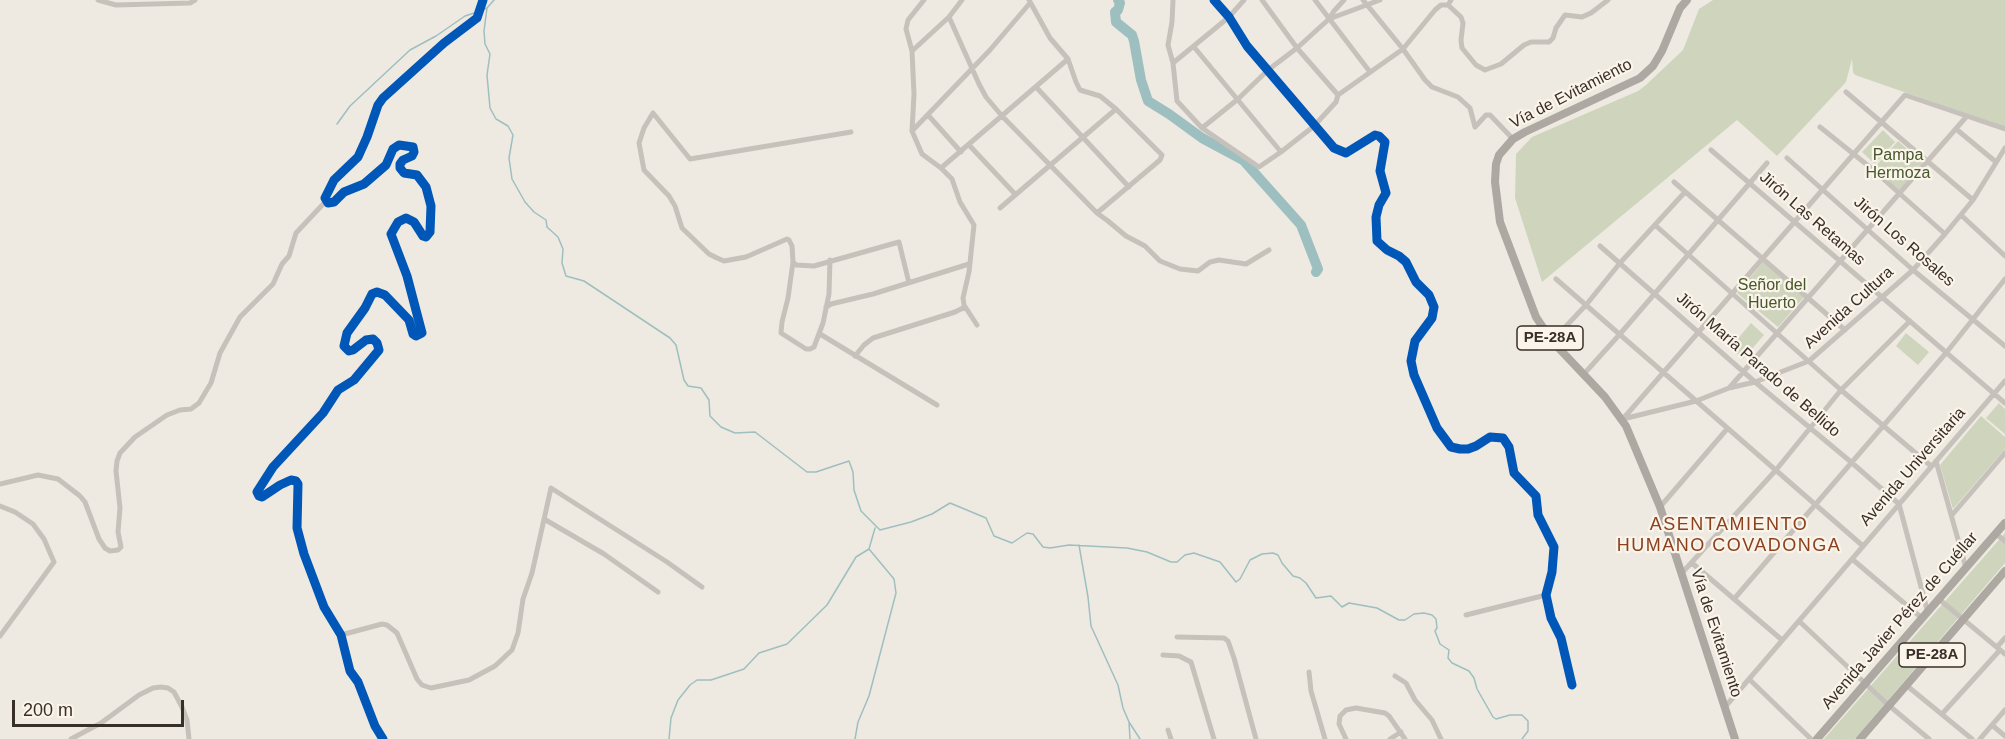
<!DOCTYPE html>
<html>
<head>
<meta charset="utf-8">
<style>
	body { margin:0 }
	#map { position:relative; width:2005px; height:739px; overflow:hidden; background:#eeeae2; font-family:Arial,sans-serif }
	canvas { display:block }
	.scale { position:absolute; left:12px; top:700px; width:172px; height:27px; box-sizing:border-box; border:3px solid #392f29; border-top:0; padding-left:8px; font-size:18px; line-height:21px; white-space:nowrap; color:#392f29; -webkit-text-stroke:4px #fbf4ea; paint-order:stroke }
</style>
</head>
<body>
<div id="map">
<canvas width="2005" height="739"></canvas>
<div class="scale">200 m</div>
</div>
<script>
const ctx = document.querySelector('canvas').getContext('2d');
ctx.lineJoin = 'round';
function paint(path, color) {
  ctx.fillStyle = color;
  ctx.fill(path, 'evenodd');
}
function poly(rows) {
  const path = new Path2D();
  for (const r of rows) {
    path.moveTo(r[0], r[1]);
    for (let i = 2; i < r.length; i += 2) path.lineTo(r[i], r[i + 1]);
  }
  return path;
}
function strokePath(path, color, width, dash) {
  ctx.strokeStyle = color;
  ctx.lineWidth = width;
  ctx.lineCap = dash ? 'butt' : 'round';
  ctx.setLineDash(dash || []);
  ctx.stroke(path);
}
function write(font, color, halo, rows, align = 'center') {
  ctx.font = font + ' Arial,sans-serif';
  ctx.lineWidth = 4.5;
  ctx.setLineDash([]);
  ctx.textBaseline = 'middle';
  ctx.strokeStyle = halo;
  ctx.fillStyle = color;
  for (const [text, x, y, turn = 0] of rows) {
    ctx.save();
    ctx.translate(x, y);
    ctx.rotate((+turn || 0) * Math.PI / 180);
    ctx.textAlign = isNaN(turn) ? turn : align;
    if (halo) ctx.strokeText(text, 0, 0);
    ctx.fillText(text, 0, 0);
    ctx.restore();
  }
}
paint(poly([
	[1713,0,2005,0,2005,127,1855,75,1853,72,1852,59,1846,82,1777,156,1737,120,1542,282,1515,198,1516,154,1532,137,1638,91,1646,85,1683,50,1699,9],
	[1883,130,1895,142,1875,164,1862,152],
	[1898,141,1923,163,1899,190,1874,168],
	[1764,261,1805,296,1778,327,1737,293],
	[1751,323,1764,335,1743,359,1730,348],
	[1906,333,1929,352,1918,365,1896,346],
	[1999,403,2005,409,2005,434,1986,418],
	[1981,416,2005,437,2005,449,1953,509,1940,465],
	[2005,533,2005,563,1855,739,1824,739]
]), '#ced5bc');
strokePath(poly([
	[487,8,484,31,485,44,490,54,487,75,490,108,496,119,508,126,513,135,509,158,512,179,525,202,534,212,546,220,547,227,558,237,563,249,562,263,566,276,584,281,670,338,676,345,684,380,688,386,701,388,709,400,710,416,721,427,735,433,755,432,807,472,816,472,849,461,853,472,854,490,861,511,880,530,911,522,932,514,950,503,986,518,994,536,1012,543,1027,533,1033,534,1043,547,1050,548,1069,545,1127,548,1147,552,1171,562,1177,562,1185,555,1194,553,1220,562,1236,582,1240,579,1250,560,1262,554,1273,553,1278,555,1282,563,1293,576,1300,578,1306,583,1316,598,1331,596,1342,607,1349,603,1377,608,1399,620,1405,620,1414,614,1424,613,1432,615,1436,619,1437,628,1435,631,1440,644,1449,650,1448,658,1452,663,1469,671,1474,678,1477,689,1493,717,1496,719,1510,715,1522,715,1528,721,1528,731,1522,739],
	[482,10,487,8,494,0],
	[337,124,350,106,410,50,436,36,465,16,477,12],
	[1079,545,1088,597,1091,626,1118,685,1123,708,1129,722,1140,739],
	[1129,722,1130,739],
	[669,739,671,718,678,700,690,685,697,680,711,680,744,669,759,653,787,644,827,605,856,557,869,549],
	[855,739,858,722,869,696,896,593,894,579,869,549,875,528]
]), '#9ebfc0', 1.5);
strokePath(poly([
	[1118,0,1120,3,1118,10,1115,12,1116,22,1132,35,1134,41,1141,80,1148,101,1169,114,1202,138,1243,160,1301,225,1318,269,1316,272]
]), '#9ebfc0', 10);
strokePath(poly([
	[98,0,116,5,190,3,195,0],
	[924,0,908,20,906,29,912,51,914,94,912,131,922,154,941,168,952,179,960,202,974,225,969,272,963,298,964,305,977,325],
	[1029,0,1050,38,1068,59,1076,82,1080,90,1100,96,1116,109,1162,155,1160,160,1097,213],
	[1173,0,1172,22,1168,45,1173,63,1177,101,1202,128,1259,167,1281,152,1314,126,1336,102,1338,95,1403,49,1435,10,1441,5,1448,5,1451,0],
	[1214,0,1229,17,1247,46,1334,148,1346,153,1375,135,1379,136,1385,142,1380,171,1386,193,1379,205,1376,217,1377,241,1387,250,1399,256,1406,262,1416,282,1429,295,1434,307,1432,318,1415,341,1411,361,1414,375,1437,428,1451,447,1460,449,1468,449,1476,446,1490,437,1503,438,1509,447,1514,473,1536,496,1538,515,1554,547,1552,572,1546,595,1551,618,1561,638,1572,685],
	[1262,0,1297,48,1338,95],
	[1315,0,1370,72],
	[1363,0,1403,49,1425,80,1432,87,1458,97,1470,108,1475,127,1486,115,1490,115,1513,139],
	[1448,5,1461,17,1463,23,1461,40,1462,48,1476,65,1485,70,1501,64,1524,45,1531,42,1549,42,1553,38,1556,28,1565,15,1582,17,1591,13,1608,0],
	[949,17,979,84,986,97,1002,116,1097,213,1108,221,1126,236,1145,246,1160,261,1180,269,1198,271,1210,262,1219,260,1246,264,1269,250],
	[1329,19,1380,0],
	[1194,47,1281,152],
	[912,51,949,17,962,0],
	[1173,63,1229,17,1244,0],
	[1037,88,1129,187],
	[1846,92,1973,200],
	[928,115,961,152],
	[1820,127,1871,168,1945,234],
	[1202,128,1238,99,1268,70,1297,48,1329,19,1334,11,1344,0],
	[1956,129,1996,162],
	[912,131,990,50,1030,3],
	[851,132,690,159,653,113,644,128,639,143,644,170,669,196,675,206,682,228,709,254,717,258,724,261,746,257,787,239,789,240,792,246,793,262,796,265,814,266,899,242,909,283],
	[969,145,1015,194],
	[1711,150,2005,403],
	[1787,158,1913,270,2005,346],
	[941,168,1068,59],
	[1674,182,1845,330],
	[1000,208,1116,109],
	[1961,215,2005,256],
	[1655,225,1841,390,1931,466],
	[1600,246,1755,382,1851,462,1899,504,1928,613],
	[793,262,788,298,782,322,781,333,806,349,810,349,814,347,823,323,829,294,830,260],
	[1556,279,1863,546],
	[826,307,831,304,873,294,969,264],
	[820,334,937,405],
	[1552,341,1586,305,1620,263,1685,192],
	[855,356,864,345,873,338,955,312,965,307],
	[1583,375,1620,334,1767,163],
	[1730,387,1967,116],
	[1623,419,1696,401,1729,388,1755,382,1809,361,1913,270,1945,234,1973,200,2005,148],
	[1622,420,1905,95,2005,129],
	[1936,461,1966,568],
	[0,484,38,475,58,479,80,496,85,502,99,539,105,548,110,551,118,550,121,547,118,532,120,508,116,471,117,461,120,453,135,437,167,415,180,410,191,409,199,403,211,383,220,353,240,317,273,284,282,264,289,256,296,233,326,201],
	[0,506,15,512,33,524,44,539,54,562,0,636],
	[1660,507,1727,429],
	[1952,515,2005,453],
	[544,519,604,554,658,592],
	[1996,534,2005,541],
	[1852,559,1923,619],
	[1692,563,1782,640],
	[1681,574,1776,470,1841,390,1910,321],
	[1734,599,1946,353,2005,279],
	[1940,600,2005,654],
	[1466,615,1546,595],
	[1799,621,1886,703,1929,739],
	[341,635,382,624,387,625,397,633,417,679,422,685,431,688,469,680,495,666,512,650,518,633,523,599,532,573,551,488,667,562,702,587],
	[1177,637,1224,638,1228,641,1234,658,1256,739],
	[1997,647,2005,638],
	[1163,655,1179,656,1191,662,1214,739],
	[1309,672,1311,691,1325,739],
	[1395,676,1406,683,1415,700,1432,720,1441,739],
	[1749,679,1811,739],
	[1906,685,1972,739],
	[1725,707,2005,381],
	[1942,714,2000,650],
	[1992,725,2005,736],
	[1168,730,1171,739],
	[71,739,101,723,139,695,153,688,161,687,168,688,174,692,182,707,187,720,189,739],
	[383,739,375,726,358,682,350,671,341,635,324,607,304,554,297,528,298,484,296,481,291,480,280,485,262,497,259,496,257,492,273,467,323,413,338,390,354,380,379,350,377,343,373,339,366,340,353,350,349,351,344,346,347,333,365,308,372,294,377,292,385,295,409,320,413,334,416,336,422,333,407,276,391,234,398,222,406,218,414,222,423,236,426,237,430,232,431,206,426,187,417,175,404,173,400,168,400,164,403,160,412,156,414,152,413,147,399,145,393,149,386,165,364,184,344,192,334,202,328,203,325,198,334,180,358,157,367,137,378,105,383,98,444,43,477,18,483,0],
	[1346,739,1339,724,1340,716,1346,710,1356,708,1385,713,1389,716,1405,739],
	[1390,739,1401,732],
	[1980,739,2005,710]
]), '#c7c1bb', 5);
strokePath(poly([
	[1687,0,1680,8,1662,51,1653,66,1640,78,1525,132,1513,139,1499,155,1496,164,1495,182,1500,222,1536,317,1552,341,1605,397,1626,426,1660,507,1735,739],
	[1817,739,2005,523],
	[1860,739,2005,571]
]), '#ada8a1', 8);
strokePath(poly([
	[1214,0,1229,17,1247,46,1334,148,1346,153,1375,135,1379,136,1385,142,1380,171,1386,193,1379,205,1376,217,1377,241,1387,250,1399,256,1406,262,1416,282,1429,295,1434,307,1432,318,1415,341,1411,361,1414,375,1437,428,1451,447,1460,449,1468,449,1476,446,1490,437,1503,438,1509,447,1514,473,1536,496,1538,515,1554,547,1552,572,1546,595,1551,618,1561,638,1572,685],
	[383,739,375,726,358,682,350,671,341,635,324,607,304,554,297,528,298,484,296,481,291,480,280,485,262,497,259,496,257,492,273,467,323,413,338,390,354,380,379,350,377,343,373,339,366,340,353,350,349,351,344,346,347,333,365,308,372,294,377,292,385,295,409,320,413,334,416,336,422,333,407,276,391,234,398,222,406,218,414,222,423,236,426,237,430,232,431,206,426,187,417,175,404,173,400,168,400,164,403,160,412,156,414,152,413,147,399,145,393,149,386,165,364,184,344,192,334,202,328,203,325,198,334,180,358,157,367,137,378,105,383,98,444,43,477,18,483,0]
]), '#0057b8', 9);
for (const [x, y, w] of [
	[1550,338,66],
	[1932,655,66]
]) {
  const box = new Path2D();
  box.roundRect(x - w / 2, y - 12, w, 24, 4.5);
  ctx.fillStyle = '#fbf4ea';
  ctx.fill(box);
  strokePath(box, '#392f29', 1.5);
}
write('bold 15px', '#392f29', null, [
	["PE-28A",1550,338],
	["PE-28A",1932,655]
]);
write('16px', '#392f29', '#fbf4ea', [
	["Vía de Evitamiento",1571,94,-27],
	["Jirón Las Retamas",1812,219,41],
	["Jirón Los Rosales",1904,242,41],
	["Avenida Cultura",1849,308,-42],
	["Jirón María Parado de Bellido",1758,365,41],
	["Avenida Universitaria",1913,467,-49],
	["Avenida Javier Pérez de Cuéllar",1900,621,-49],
	["Vía de Evitamiento",1716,633,72]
]);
write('16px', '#45582b', '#fbf4ea', [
	["Pampa",1898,156],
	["Hermoza",1898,174],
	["Señor del",1772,286],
	["Huerto",1772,304]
]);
ctx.letterSpacing = '1.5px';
write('18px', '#8b401e', '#fbf4ea', [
	["ASENTAMIENTO",1729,525],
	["HUMANO COVADONGA",1729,546]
]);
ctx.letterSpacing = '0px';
</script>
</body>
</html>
